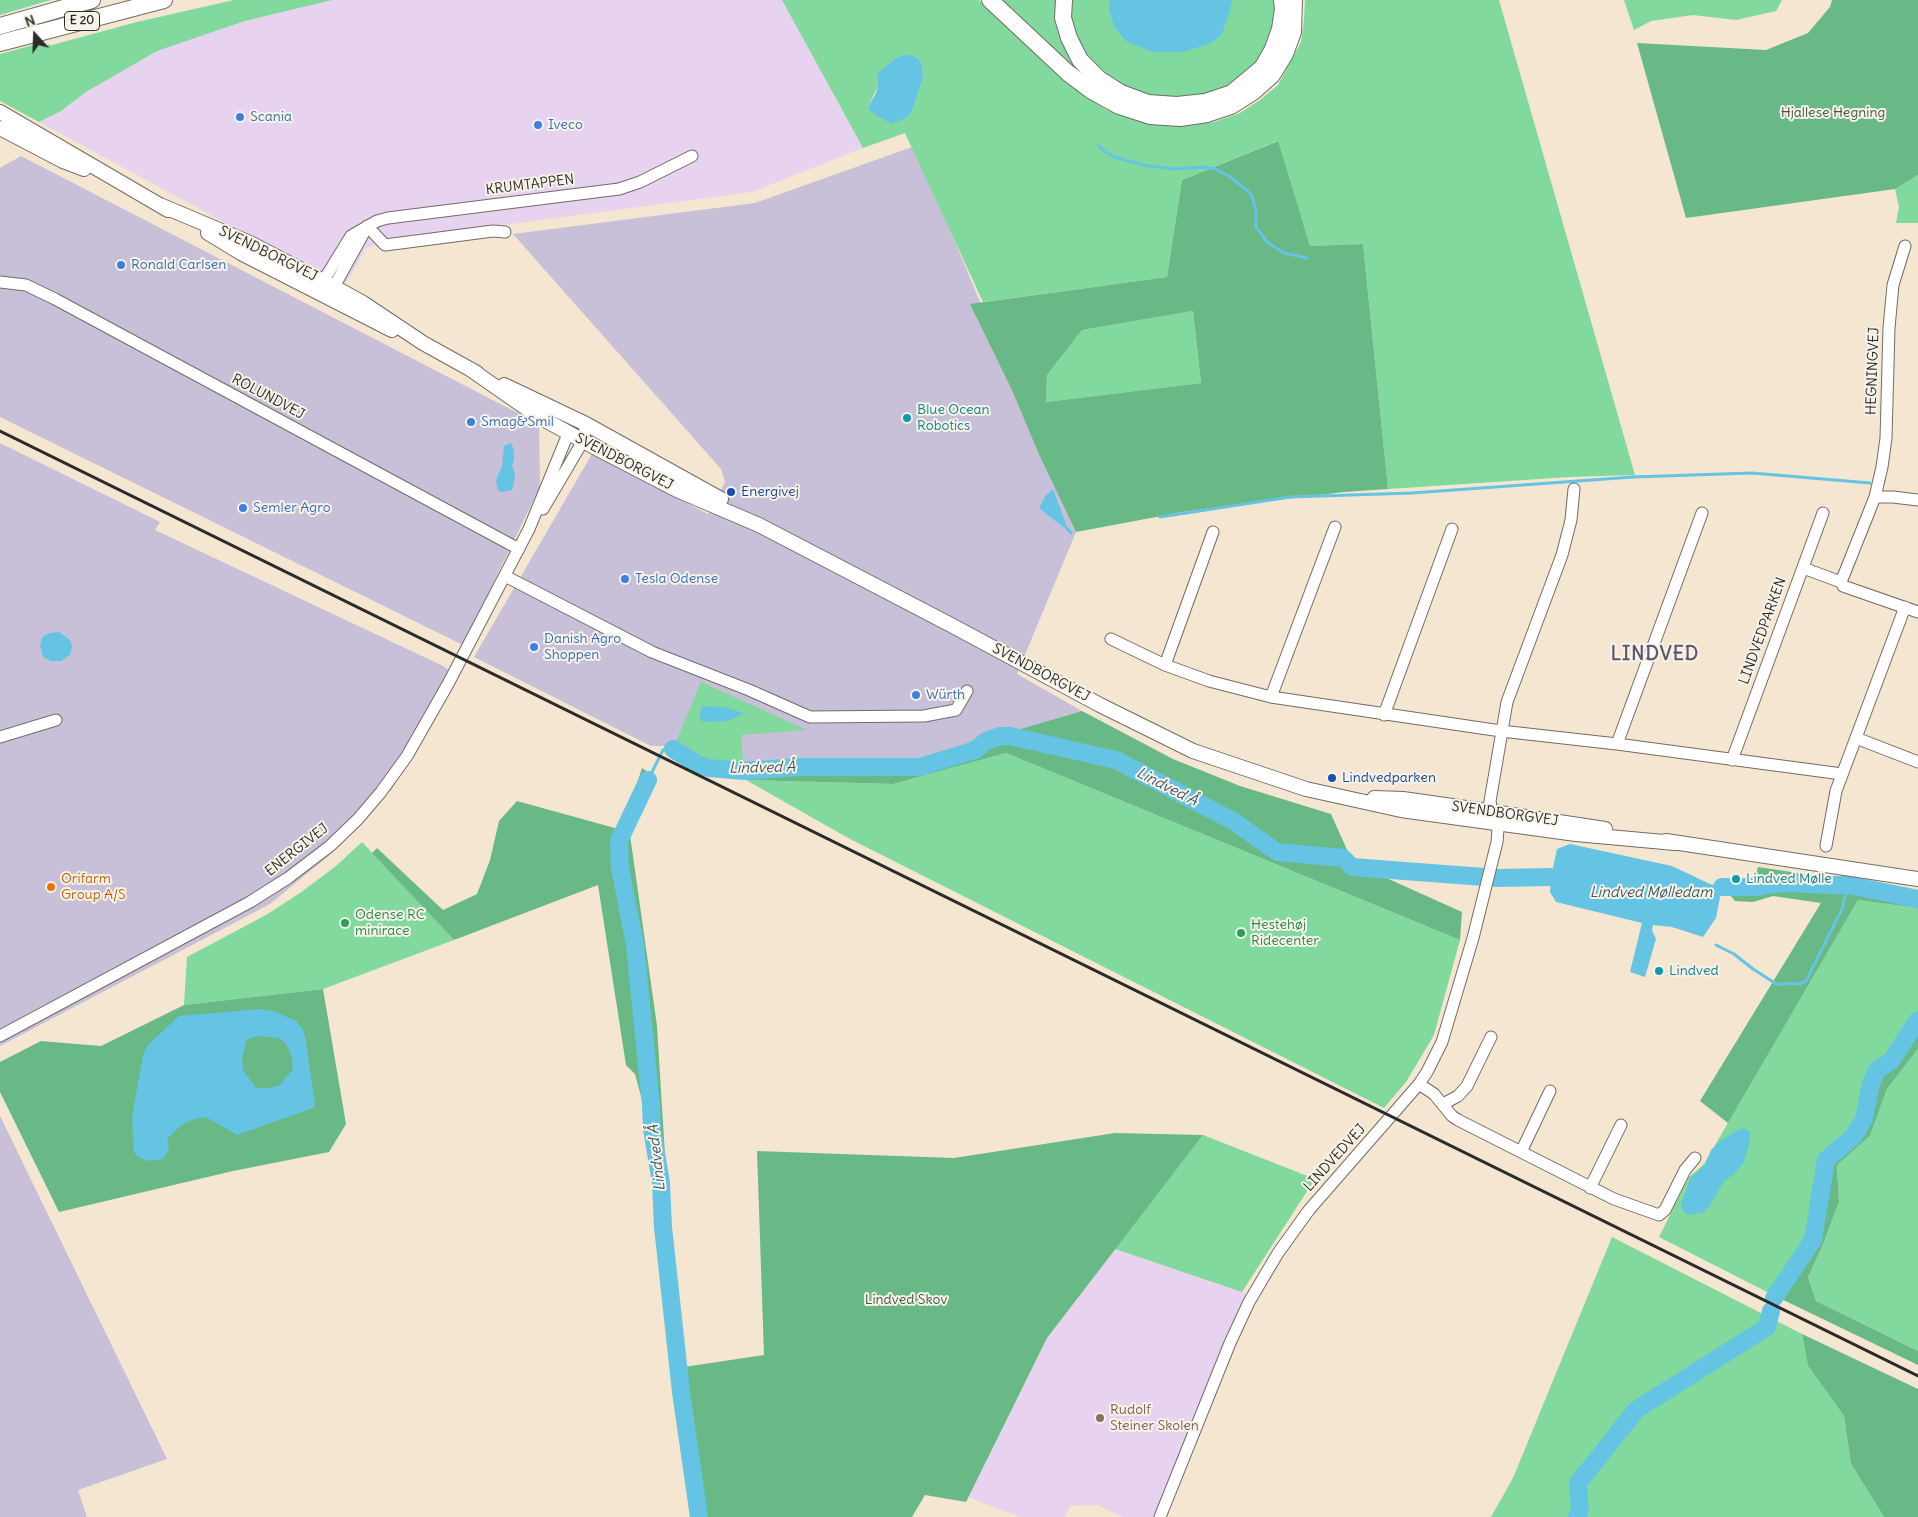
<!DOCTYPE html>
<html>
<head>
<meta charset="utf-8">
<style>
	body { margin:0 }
	#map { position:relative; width:1918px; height:1517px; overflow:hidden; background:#f5e6d1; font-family:Delius,sans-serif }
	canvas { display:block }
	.north { position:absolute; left:10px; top:10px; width:50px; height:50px; -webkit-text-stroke:4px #f7f3e8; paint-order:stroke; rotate:340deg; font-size:14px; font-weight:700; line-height:20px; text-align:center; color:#2b2b2b }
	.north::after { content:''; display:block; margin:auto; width:18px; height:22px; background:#2b2b2b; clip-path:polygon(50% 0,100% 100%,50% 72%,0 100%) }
</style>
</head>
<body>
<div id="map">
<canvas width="1918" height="1517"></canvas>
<div class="north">N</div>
</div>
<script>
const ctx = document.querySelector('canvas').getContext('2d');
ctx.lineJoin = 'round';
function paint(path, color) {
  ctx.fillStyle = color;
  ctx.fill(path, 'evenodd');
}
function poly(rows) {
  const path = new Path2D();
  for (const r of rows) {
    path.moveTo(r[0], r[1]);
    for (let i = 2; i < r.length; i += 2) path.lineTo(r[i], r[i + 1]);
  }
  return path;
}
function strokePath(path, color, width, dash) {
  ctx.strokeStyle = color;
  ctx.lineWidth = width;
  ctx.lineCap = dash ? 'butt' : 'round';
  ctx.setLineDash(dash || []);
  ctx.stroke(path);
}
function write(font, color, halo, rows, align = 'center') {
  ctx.font = font + ' Delius,sans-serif';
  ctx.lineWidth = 4;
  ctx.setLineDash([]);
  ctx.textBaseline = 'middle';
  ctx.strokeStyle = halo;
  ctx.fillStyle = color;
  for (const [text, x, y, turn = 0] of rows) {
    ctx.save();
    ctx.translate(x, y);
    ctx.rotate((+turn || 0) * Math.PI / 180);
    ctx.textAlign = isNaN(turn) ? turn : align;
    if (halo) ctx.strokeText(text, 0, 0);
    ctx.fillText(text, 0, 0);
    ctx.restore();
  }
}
paint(poly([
	[332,0,782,0,863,148,752,192,398,239,366,248,344,287,39,122,61,111,86,92,157,51,245,21],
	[1115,1249,1248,1294,1225,1339,1155,1517,1123,1517,1097,1505,1070,1506,1065,1517,1020,1517,968,1497,1047,1338]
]), '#e7d2ef');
paint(poly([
	[915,146,1076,532,1017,674,1082,711,921,758,716,762,674,746,651,746,474,657,592,454,708,514,725,482,721,469,513,234,755,203],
	[21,156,539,424,540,487,463,645,0,417,0,168],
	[0,443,160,522,155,530,441,665,459,676,392,789,327,857,270,904,0,1046],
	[0,1116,167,1459,78,1490,87,1517,0,1517]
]), '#c8bfd8');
paint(poly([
	[0,0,51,0,0,15],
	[234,0,332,0,245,21,157,51,86,92,61,111,39,122,0,101,0,54,37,44,52,45,137,22],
	[782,0,979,0,1006,22,1065,80,1085,96,1107,110,1135,120,1160,125,1186,126,1214,122,1240,113,1260,100,1278,85,1301,42,1304,20,1305,0,1499,0,1635,475,1570,477,1388,489,1363,244,1310,246,1277,141,1182,180,1167,277,983,302,905,133,863,148],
	[922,64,923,79,912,111,906,117,895,121,870,111,868,107,878,86,877,74],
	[1000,0,1059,0,1076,64,1071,69],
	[1071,0,1278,0,1278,14,1261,61,1235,84,1200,97,1159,98,1118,85,1088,61,1078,44,1071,20],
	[1624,0,1782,0,1776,11,1736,20,1693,15,1651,21,1634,30],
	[1918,175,1918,223,1896,223,1899,207,1895,189],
	[1193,311,1201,383,1046,402,1047,375,1082,330],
	[701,682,807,730,741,735,744,771,709,768,697,764,673,749],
	[1006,753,1460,940,1434,1035,1406,1082,1384,1108,850,839,746,780,893,784],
	[362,842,454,940,323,989,184,1005,187,957,266,915,300,893,336,866],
	[1858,900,1918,908,1918,1010,1887,1053,1872,1070,1852,1134,1822,1158,1810,1239,1771,1294,1659,1237,1689,1177,1704,1164],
	[1918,1049,1918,1351,1816,1301,1808,1277,1822,1247,1839,1202,1837,1165,1870,1136,1887,1089],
	[1203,1135,1315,1179,1242,1292,1115,1249],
	[1612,1237,1802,1334,1808,1366,1844,1416,1851,1464,1884,1517,1491,1517,1513,1478]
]), '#81d99e');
paint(poly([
	[1832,0,1918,0,1918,175,1895,189,1686,218,1637,43,1766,50,1808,33,1830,7],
	[1278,141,1310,246,1363,244,1388,489,1344,492,1188,511,1076,532,1038,452,1012,390,970,304,1167,277,1182,180],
	[1193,311,1201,383,1046,402,1047,375,1082,330],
	[1082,711,1173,759,1240,786,1331,814,1353,863,1462,912,1460,940,1006,753,893,784,746,780,716,762,921,758],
	[642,768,657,779,630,835,657,1026,665,1155,657,1155,635,1074,626,1065,598,885,454,940,372,853,377,848,443,910,477,894,490,860,499,821,517,801,622,830],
	[1758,867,1918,891,1918,908,1858,900,1728,1123,1700,1101,1821,903,1773,896,1753,902,1735,901,1729,894,1732,889,1751,890],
	[323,989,346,1124,329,1152,233,1171,59,1212,0,1092,0,1062,41,1041,101,1046,184,1005],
	[1918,1010,1918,1049,1887,1089,1870,1136,1837,1165,1839,1202,1822,1247,1808,1277,1816,1301,1918,1351,1918,1365,1771,1294,1810,1238,1822,1158,1852,1134,1872,1070,1887,1053],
	[1115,1133,1203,1135,1047,1338,966,1502,925,1495,912,1517,707,1517,684,1367,764,1355,757,1151,954,1158],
	[1802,1334,1918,1389,1918,1517,1884,1517,1851,1464,1844,1416,1808,1366]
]), '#68b985');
paint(poly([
	[1110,0,1232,0,1230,10,1222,34,1211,43,1183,52,1152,52,1126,41,1114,26,1109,9],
	[903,55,910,55,917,58,922,64,923,79,912,111,906,118,891,124,870,111,868,107,876,93,878,86,877,74,895,59],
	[511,443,514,450,514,460,512,466,515,474,514,482,512,490,502,492,498,491,497,486,496,480,502,466,504,446],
	[1052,490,1054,491,1066,524,1063,527,1039,508,1046,495],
	[59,632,70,640,72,646,70,655,61,661,51,661,43,657,40,646,42,637,50,633],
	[702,706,724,707,744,713,729,721,703,722,699,717],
	[1570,844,1672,866,1710,884,1722,887,1716,918,1703,937,1672,927,1653,925,1652,930,1656,939,1645,977,1630,972,1642,923,1556,902,1550,892,1551,877,1557,849],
	[261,1009,273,1011,296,1021,302,1028,305,1036,315,1104,313,1108,237,1135,206,1117,192,1120,181,1125,167,1139,169,1147,164,1159,149,1161,138,1157,134,1152,132,1118,143,1055,148,1045,179,1016],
	[257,1036,279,1038,286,1044,291,1054,293,1069,280,1085,268,1088,256,1088,243,1070,242,1059,246,1040],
	[1743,1128,1749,1131,1750,1140,1744,1162,1734,1174,1724,1181,1709,1207,1703,1212,1689,1215,1683,1211,1681,1205,1691,1177,1705,1165,1711,1150,1719,1142,1736,1131]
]), '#65c4e3');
strokePath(poly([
	[1098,145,1105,152,1115,157,1142,165,1174,169,1203,167,1215,169,1229,176,1251,194,1256,209,1256,227,1267,242,1284,253,1307,258],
	[1160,517,1290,497,1412,493,1633,477,1752,473,1870,483],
	[1065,526,1071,533],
	[648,780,663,750,669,748,673,749],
	[1716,945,1734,954,1753,969,1778,985,1788,983,1799,984,1806,981,1842,909,1848,885]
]), '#65c4e3', 3);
strokePath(poly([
	[673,749,697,764,709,768,744,771,797,767,920,767,975,750,986,741,1000,736,1010,736,1116,760,1233,821,1277,852,1343,858,1352,867,1497,878,1551,877],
	[648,780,619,841,620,868,635,945,651,1105,652,1129,661,1183,663,1227,681,1392,699,1517],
	[1722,887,1759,887,1771,884,1788,883,1833,885,1848,885,1918,899],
	[1774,1298,1813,1240,1826,1160,1854,1136,1864,1119,1871,1084,1877,1070,1891,1061,1918,1020],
	[1577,1517,1580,1509,1578,1486,1579,1482,1636,1410,1767,1327,1771,1311]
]), '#65c4e3', 18);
const minor = poly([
	[367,226,385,245,493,231,505,232],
	[0,282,26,285,55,299,519,549],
	[319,288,351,236,377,221,388,218,619,189,640,182,692,156],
	[330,294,367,227],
	[1875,497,1893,497,1918,500],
	[543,509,583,441,586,424],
	[1803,568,1841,582,1875,497,1882,467,1886,438,1889,328,1893,285,1905,246],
	[505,576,652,652,749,690,810,717,924,716,956,710,967,691],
	[1841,582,1843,586,1918,612],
	[1111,639,1165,665,1209,681,1271,697,1501,731,1617,744,1842,774],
	[1165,665,1213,532],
	[1271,697,1335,527],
	[1384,715,1452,529],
	[0,737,56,720],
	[1856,738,1918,762],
	[1617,744,1702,513],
	[1732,760,1823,513],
	[1826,846,1836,791,1905,607],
	[0,1036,250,902,288,878,330,846,358,819,381,792,407,756,448,684,529,529,568,434],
	[1419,1084,1434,1094,1452,1116,1458,1120,1614,1199,1659,1215,1665,1210,1685,1170,1695,1158],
	[1443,1104,1458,1096,1467,1086,1491,1037],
	[1521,1152,1550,1091],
	[1590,1188,1621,1125],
	[1160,1517,1230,1343,1249,1302,1278,1253,1309,1210,1419,1084,1427,1072,1442,1042,1473,938,1497,842,1498,829,1492,813,1490,801,1507,702,1562,555,1571,520,1574,489]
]);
const major = poly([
	[0,112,168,210],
	[0,128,63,161,84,169],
	[160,205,250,243,323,281,363,303,423,343,477,373],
	[208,233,241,253,392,330],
	[470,369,536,415,596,448,677,490,759,525,951,625,1100,705,1193,751,1306,789,1401,810,1576,834,1675,843],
	[504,385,586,424,721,499],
	[1374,798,1403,799,1473,809,1605,829],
	[1666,841,1918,879]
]);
const highway = poly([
	[990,0,1068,73,1092,91,1119,106,1150,116,1180,118,1207,114,1231,106,1253,92,1272,75,1285,54,1293,32,1294,0],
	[1064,0,1063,18,1069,38,1080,60,1099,79,1121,93,1148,103,1177,105,1205,102,1232,93,1262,68,1273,49,1280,29,1283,9,1282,0],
	[0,26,92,0],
	[0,43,164,0]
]);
strokePath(minor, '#726c65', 13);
strokePath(major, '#726c65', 16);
strokePath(highway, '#726c65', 18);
strokePath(minor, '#fff', 11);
strokePath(major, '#fff', 14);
strokePath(highway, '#fff', 16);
strokePath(poly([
	[0,431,1918,1376]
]), '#2b2b2b', 3);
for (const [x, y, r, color] of [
	[240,117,5,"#3f7fe0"],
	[538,125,5,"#3f7fe0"],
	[121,265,5,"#3f7fe0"],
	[907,418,5,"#0f9aa8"],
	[471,422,5,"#3f7fe0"],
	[731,492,5,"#1a4fb4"],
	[243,508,5,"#3f7fe0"],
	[625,579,5,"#3f7fe0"],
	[534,647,5,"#3f7fe0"],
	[916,695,5,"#3f7fe0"],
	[1332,778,5,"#1a4fb4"],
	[1736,879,5,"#0f9aa8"],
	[51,887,5,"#e8710a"],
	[345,923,5,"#2e9e5b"],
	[1241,933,5,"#2e9e5b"],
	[1659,971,5,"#0f9aa8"],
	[1100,1418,5,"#8d6e63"]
]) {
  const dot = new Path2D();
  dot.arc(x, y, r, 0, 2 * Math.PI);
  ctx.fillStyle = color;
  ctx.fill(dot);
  strokePath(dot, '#f7f3e8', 2);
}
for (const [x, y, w] of [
	[82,21,35]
]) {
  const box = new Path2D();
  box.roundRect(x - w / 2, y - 9.5, w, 19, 4);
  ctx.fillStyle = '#f7f3e8';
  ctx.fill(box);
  strokePath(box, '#2b2b2b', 1);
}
write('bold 12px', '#2b2b2b', null, [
	["E 20",82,21]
]);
write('14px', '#405648', '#f7f3e8', [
	["Hjallese Hegning",1833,113],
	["Lindved Skov",906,1300]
]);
write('14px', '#366cbe', '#f7f3e8', [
	["Scania",250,117],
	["Iveco",548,125],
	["Ronald Carlsen",131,265],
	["Smag&Smil",481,422],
	["Semler Agro",253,508],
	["Tesla Odense",635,579],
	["Danish Agro",544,639],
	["Shoppen",544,655],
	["Würth",926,695]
], 'left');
write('14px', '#2b2b2b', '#f7f3e8', [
	["KRUMTAPPEN",530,185,-7],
	["SVENDBORGVEJ",268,254,26],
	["HEGNINGVEJ",1873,371,-88],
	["ROLUNDVEJ",268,397,28],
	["SVENDBORGVEJ",624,462,27],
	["LINDVEDPARKEN",1763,631,-70],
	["SVENDBORGVEJ",1041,673,28],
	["SVENDBORGVEJ",1505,814,8],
	["ENERGIVEJ",297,850,-38],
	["LINDVEDVEJ",1335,1158,-48]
]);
write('14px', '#0d838f', '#f7f3e8', [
	["Blue Ocean",917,410],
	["Robotics",917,426],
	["Lindved Mølle",1746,879],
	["Lindved",1669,971]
], 'left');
write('14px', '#164399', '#f7f3e8', [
	["Energivej",741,492],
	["Lindvedparken",1342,778]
], 'left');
write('14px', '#c56008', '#f7f3e8', [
	["Orifarm",61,879],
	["Group A/S",61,895]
], 'left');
write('14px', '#27864d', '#f7f3e8', [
	["Odense RC",355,915],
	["minirace",355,931],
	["Hestehøj",1251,925],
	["Ridecenter",1251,941]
], 'left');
write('14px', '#785e54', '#f7f3e8', [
	["Rudolf",1110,1410],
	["Steiner Skolen",1110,1426]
], 'left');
write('italic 15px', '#3c5962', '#f7f3e8', [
	["Lindved Å",762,768,-1],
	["Lindved Å",1167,787,27],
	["Lindved Mølledam",1651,893],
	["Lindved Å",657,1158,-96]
]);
ctx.letterSpacing = '1px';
write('bold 19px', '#5d596c', '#f7f3e8', [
	["LINDVED",1655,655]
]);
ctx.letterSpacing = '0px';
</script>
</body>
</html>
